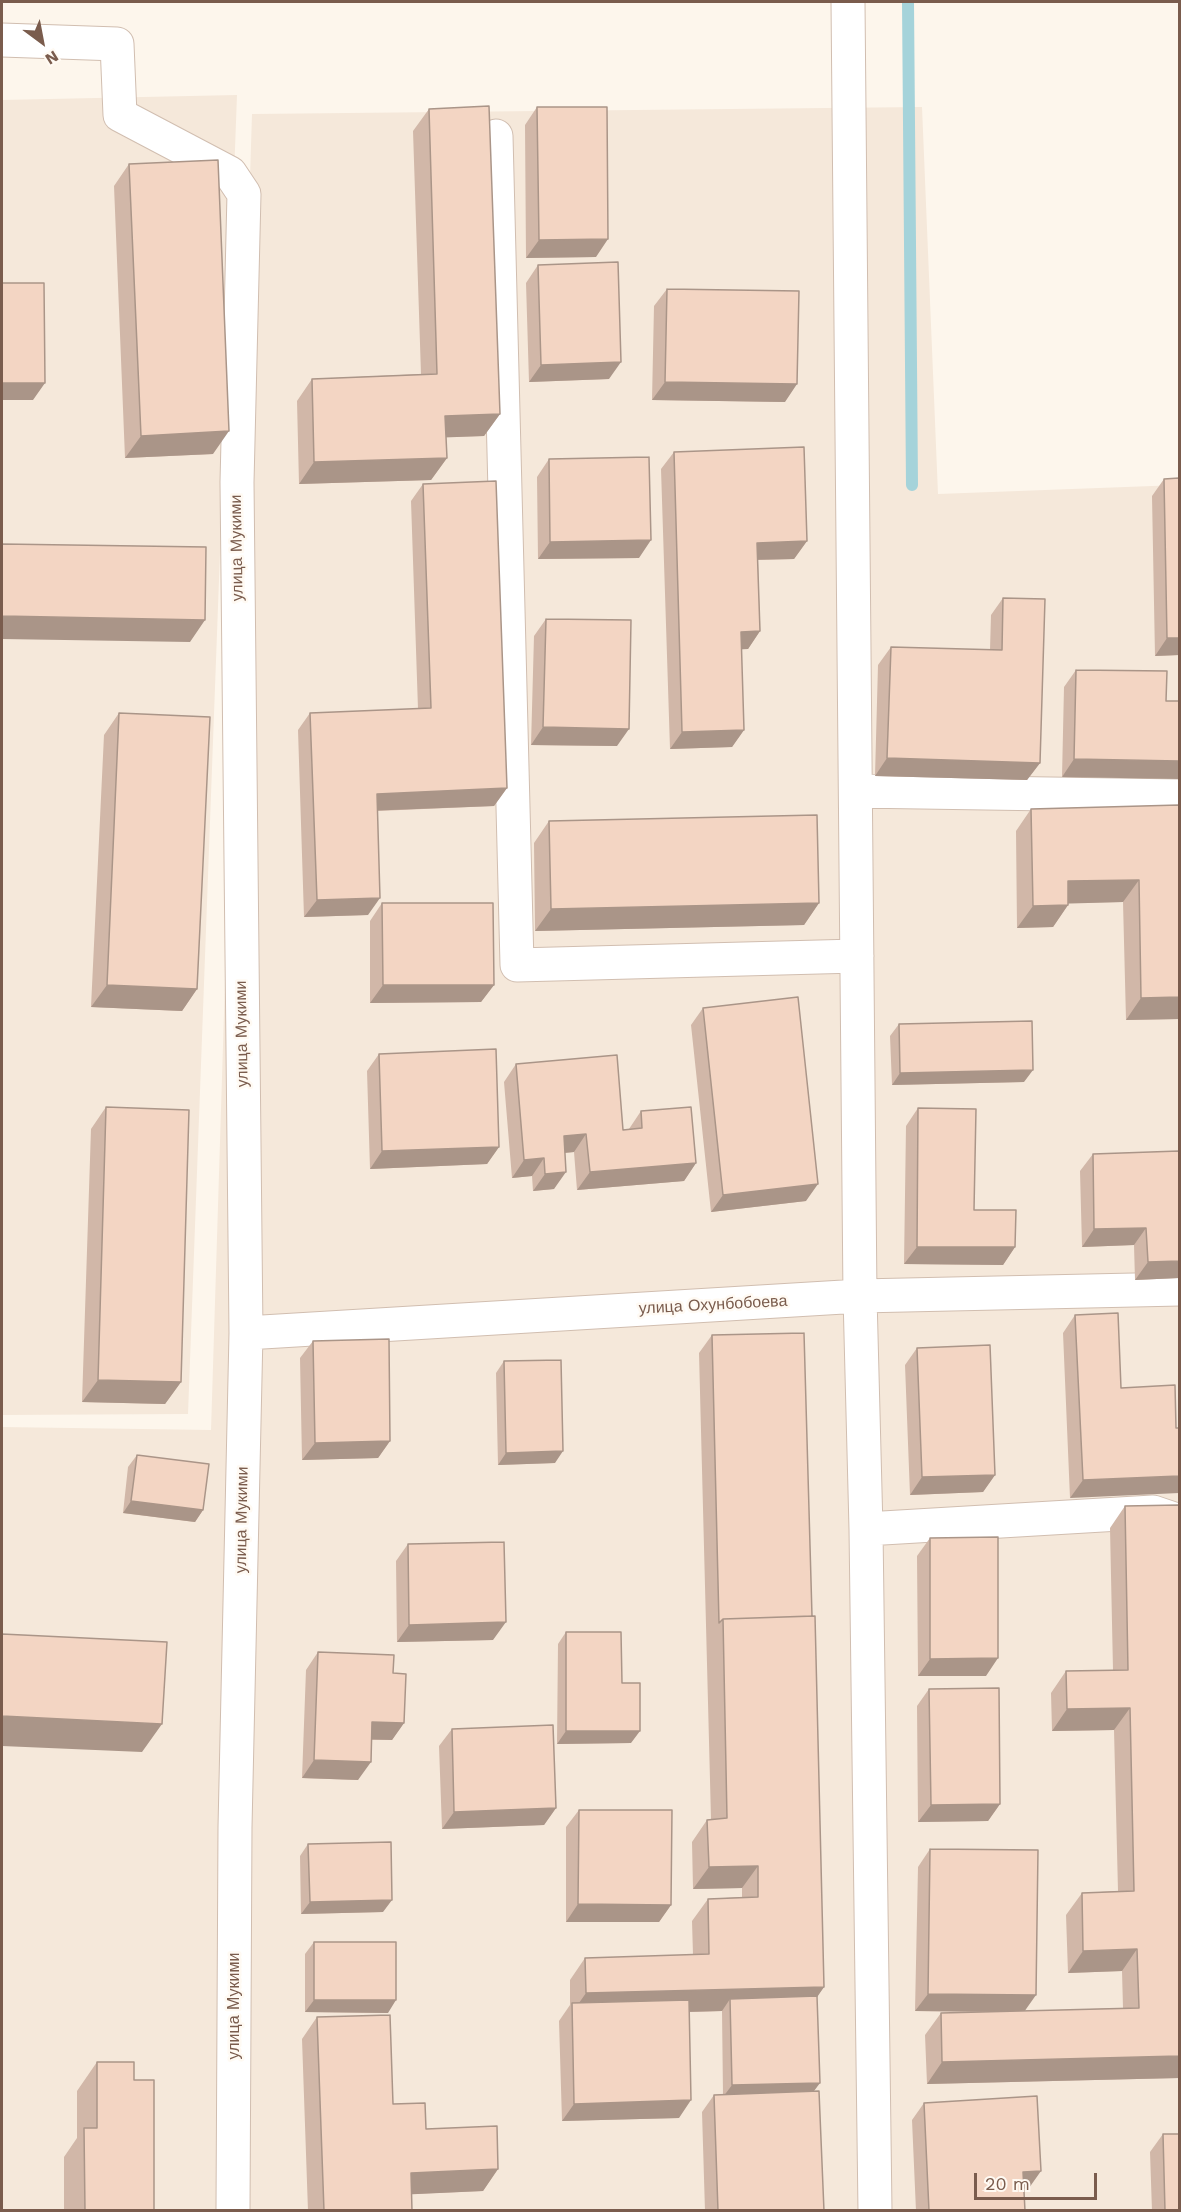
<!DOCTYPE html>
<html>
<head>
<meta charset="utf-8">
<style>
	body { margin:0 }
	#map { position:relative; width:1181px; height:2212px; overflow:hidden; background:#fdf6ec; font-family:"Work Sans",sans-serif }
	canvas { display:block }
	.frame { position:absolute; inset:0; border:3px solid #7a5c4d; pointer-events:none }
	.north { position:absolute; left:12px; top:12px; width:60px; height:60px; -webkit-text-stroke:4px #fffaf3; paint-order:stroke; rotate:148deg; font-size:16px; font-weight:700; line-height:24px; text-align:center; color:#7a5c4d }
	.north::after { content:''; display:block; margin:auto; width:21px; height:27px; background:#7a5c4d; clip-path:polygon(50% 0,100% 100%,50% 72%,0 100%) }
	.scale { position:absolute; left:974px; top:2173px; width:123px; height:27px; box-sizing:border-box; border:3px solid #7a5c4d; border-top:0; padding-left:8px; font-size:18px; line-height:21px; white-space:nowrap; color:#7a5c4d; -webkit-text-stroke:4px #fffaf3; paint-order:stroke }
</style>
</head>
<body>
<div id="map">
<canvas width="1181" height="2212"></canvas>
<div class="frame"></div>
<div class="north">N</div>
<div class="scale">20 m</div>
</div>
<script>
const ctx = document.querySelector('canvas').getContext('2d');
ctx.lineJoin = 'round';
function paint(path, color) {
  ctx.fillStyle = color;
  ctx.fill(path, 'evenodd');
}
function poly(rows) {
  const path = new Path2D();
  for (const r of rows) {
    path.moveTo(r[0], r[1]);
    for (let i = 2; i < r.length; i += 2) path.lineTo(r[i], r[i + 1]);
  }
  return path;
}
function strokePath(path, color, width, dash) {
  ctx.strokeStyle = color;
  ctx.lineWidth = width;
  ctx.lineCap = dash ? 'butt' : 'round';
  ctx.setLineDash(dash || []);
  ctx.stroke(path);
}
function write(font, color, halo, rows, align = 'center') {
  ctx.font = font + ' "Work Sans",sans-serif';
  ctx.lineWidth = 5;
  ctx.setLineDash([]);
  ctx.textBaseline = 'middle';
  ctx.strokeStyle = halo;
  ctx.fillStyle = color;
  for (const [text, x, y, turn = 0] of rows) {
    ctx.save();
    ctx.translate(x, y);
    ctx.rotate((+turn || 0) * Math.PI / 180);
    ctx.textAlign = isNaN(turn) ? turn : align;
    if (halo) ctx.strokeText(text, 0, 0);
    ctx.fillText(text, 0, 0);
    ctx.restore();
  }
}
paint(poly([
	[237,95,188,1414,2,1415,2,100],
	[922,107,938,494,1179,485,1179,2210,2,2210,2,1427,211,1430,252,114]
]), '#f5e8da');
strokePath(poly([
	[908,2,912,485]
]), '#a5d3da', 12);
const street = poly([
	[848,2,860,1296,866,1529,875,2210],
	[2,40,117,44,120,115,230,173,244,194,237,482,246,1333,235,1827,233,2210],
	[496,136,517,965,857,956],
	[856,791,1180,796],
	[246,1333,860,1296,1180,1289],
	[866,1529,1153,1512,1180,1521]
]);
strokePath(street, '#d1beb0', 35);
strokePath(street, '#fff', 33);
paint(poly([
	[537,107,596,257,526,258,525,125],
	[429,109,500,414,484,436,446,437,447,458,431,480,299,484,297,401,312,379,421,374,413,131],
	[129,164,213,454,125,458,114,186],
	[538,265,609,379,529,382,526,283],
	[667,289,785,402,652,400,654,306],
	[674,452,807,541,794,559,758,560,760,631,748,649,741,649,744,730,732,747,670,749,661,469],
	[549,459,639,558,538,559,537,477],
	[1164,479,1179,655,1155,656,1152,496],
	[423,484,507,788,494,806,377,811,368,915,304,917,298,730,310,713,418,709,411,501],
	[1003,598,1040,763,1027,780,875,776,878,665,891,647,990,650,991,615],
	[546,619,617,746,531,745,534,636],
	[1076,670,1167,671,1062,777,1064,687],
	[119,713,197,989,182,1011,91,1007,104,735],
	[1179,805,1179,1019,1126,1020,1123,902,1068,903,1068,905,1053,927,1017,928,1016,831,1031,809],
	[549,821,819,903,804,925,535,931,534,843],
	[382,903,494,985,481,1002,370,1003,370,921],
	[703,1008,806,1201,711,1212,691,1025],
	[899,1024,1024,1082,892,1085,890,1036],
	[379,1054,499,1147,487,1164,370,1169,367,1071],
	[516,1064,623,1130,629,1129,641,1111,696,1163,684,1181,577,1190,574,1152,565,1153,554,1189,533,1191,532,1176,512,1178,504,1082],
	[106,1107,181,1382,165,1404,82,1402,91,1129],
	[918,1108,974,1210,1015,1247,1003,1265,904,1264,906,1126],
	[1179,1151,1179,1278,1135,1280,1134,1245,1082,1247,1080,1171,1093,1154],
	[1075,1315,1121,1388,1176,1428,1070,1498,1063,1333],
	[712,1335,812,1616,824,1987,817,1996,814,2091,824,2211,705,2211,702,2112,714,2095,723,2095,722,2011,690,2012,679,2118,562,2121,559,2021,570,2005,570,1980,585,1958,693,1955,692,1921,708,1899,742,1897,742,1888,693,1889,692,1842,707,1820,711,1819,699,1353],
	[313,1341,390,1441,378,1458,302,1460,300,1358],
	[917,1348,995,1475,983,1492,910,1495,905,1365],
	[504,1361,555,1463,498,1465,496,1373],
	[137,1455,203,1510,195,1522,123,1513,128,1467],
	[1179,1505,1179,2078,927,2084,925,2035,941,2013,982,2012,915,2011,918,1867,930,1849,1025,2011,1123,2008,1122,1971,1068,1973,1066,1915,1082,1893,1118,1891,1114,1730,1052,1731,1051,1693,1066,1671,1113,1670,1110,1528,1125,1506],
	[930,1538,986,1676,918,1676,917,1556],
	[408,1544,493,1640,397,1642,396,1561],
	[566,1632,622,1683,631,1743,557,1744,558,1644],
	[318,1652,393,1673,404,1723,392,1740,371,1740,358,1780,302,1778,306,1670],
	[929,1689,1000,1804,988,1821,918,1822,917,1706],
	[452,1729,556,1808,544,1825,442,1829,439,1746],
	[579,1810,671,1905,659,1922,566,1922,566,1827],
	[308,1844,383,1912,301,1914,300,1856],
	[314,1942,388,2013,305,2012,305,1954],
	[317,2017,393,2104,426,2129,498,2169,483,2191,412,2194,412,2211,308,2211,302,2039],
	[97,2062,134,2080,154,2211,64,2211,64,2157,77,2138,77,2091],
	[924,2103,1029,2188,1024,2189,1025,2211,916,2211,912,2120],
	[1163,2134,1179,2211,1152,2211,1150,2152]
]), '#d1b7a8');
paint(poly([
	[608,239,596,257,526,258,539,240],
	[621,362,609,379,529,382,541,365],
	[665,382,797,384,785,402,652,400],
	[2,383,45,383,33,400,2,400],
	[500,414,484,436,430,438,445,416],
	[229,431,213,454,125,458,141,436],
	[447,458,431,480,299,484,314,462],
	[651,540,639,558,538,559,550,542],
	[807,541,794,559,745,560,757,543],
	[2,616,205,620,190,642,2,639],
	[760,631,748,649,729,650,741,632],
	[1167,638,1179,638,1179,655,1155,656],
	[543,727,629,729,617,746,531,745],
	[744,730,732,747,670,749,682,732],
	[887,758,1040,763,1027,780,875,776],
	[1074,759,1179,761,1179,779,1062,777],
	[507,788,494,806,365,811,377,794],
	[1139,880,1123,902,1053,904,1068,881],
	[380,898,368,915,304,917,317,900],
	[819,903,804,925,535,931,551,909],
	[1068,905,1053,927,1017,928,1033,906],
	[107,985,197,989,182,1011,91,1007],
	[383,985,494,985,481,1002,370,1003],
	[1179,997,1179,1019,1126,1020,1141,998],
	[1033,1070,1024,1082,892,1085,900,1073],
	[586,1134,574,1152,551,1154,564,1136],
	[499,1147,487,1164,370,1169,382,1151],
	[544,1158,532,1176,512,1178,524,1160],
	[696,1163,684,1181,577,1190,590,1172],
	[566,1172,554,1189,533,1191,545,1174],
	[818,1184,806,1201,711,1212,723,1195],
	[1146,1228,1134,1245,1082,1247,1094,1229],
	[917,1247,1015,1247,1003,1265,904,1264],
	[1179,1261,1179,1278,1135,1280,1148,1262],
	[98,1380,181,1382,165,1404,82,1402],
	[390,1441,378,1458,302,1460,315,1443],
	[563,1451,555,1463,498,1465,506,1453],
	[995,1475,983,1492,910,1495,922,1477],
	[1179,1476,1179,1493,1070,1498,1083,1480],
	[131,1501,203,1510,195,1522,123,1513],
	[506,1622,493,1640,397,1642,409,1625],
	[998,1658,986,1676,918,1676,930,1659],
	[1130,1708,1114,1730,1052,1731,1067,1709],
	[2,1716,162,1724,142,1752,2,1746],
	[372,1722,404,1723,392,1740,360,1739],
	[566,1731,640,1731,631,1743,557,1744],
	[314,1760,371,1762,358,1780,302,1778],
	[1000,1804,988,1821,918,1822,931,1805],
	[556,1808,544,1825,442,1829,454,1812],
	[758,1866,742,1888,693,1889,709,1867],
	[392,1900,383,1912,301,1914,310,1902],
	[578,1904,671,1905,659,1922,566,1922],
	[1137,1949,1122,1971,1068,1973,1083,1951],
	[824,1987,809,2009,730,1999,722,2011,572,2015,572,2013,586,1993],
	[928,1994,1036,1995,1024,2012,915,2011],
	[314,2000,396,2000,388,2013,305,2012],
	[1179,2056,1179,2078,927,2084,942,2062],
	[820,2083,811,2095,723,2097,732,2085],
	[691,2100,679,2118,562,2121,574,2104],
	[498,2169,483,2191,396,2195,411,2173],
	[1041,2171,1029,2188,1011,2190,1023,2172]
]), '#aa9588');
const building = poly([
	[489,106,500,414,445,416,447,458,314,462,312,379,437,374,429,109,489,106],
	[537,107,607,107,608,239,539,240,537,107],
	[218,160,229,431,141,436,129,164,218,160],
	[618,262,621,362,541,365,538,265,618,262],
	[2,283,44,283,45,383,2,383,2,283],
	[667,289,799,291,797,384,665,382,667,289],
	[804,447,807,541,757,543,760,631,741,632,744,730,682,732,674,452,804,447],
	[649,457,651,540,550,542,549,459,649,457],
	[1179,478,1179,638,1167,638,1164,479,1179,478],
	[496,481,507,788,377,794,380,898,317,900,310,713,431,708,423,484,496,481],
	[2,544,206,547,205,620,2,616,2,544],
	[1003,598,1045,599,1040,763,887,758,891,647,1002,650,1003,598],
	[546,619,631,620,629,729,543,727,546,619],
	[1076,670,1167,671,1166,701,1179,701,1179,761,1074,759,1076,670],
	[119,713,210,717,197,989,107,985,119,713],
	[1179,805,1179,997,1141,998,1139,880,1068,881,1068,905,1033,906,1031,809,1179,805],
	[817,815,819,903,551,909,549,821,817,815],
	[382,903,493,903,494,985,383,985,382,903],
	[798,997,818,1184,723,1195,703,1008,798,997],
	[1032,1021,1033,1070,900,1073,899,1024,1032,1021],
	[496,1049,499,1147,382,1151,379,1054,496,1049],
	[617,1055,623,1130,642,1128,641,1111,691,1107,696,1163,590,1172,586,1134,564,1136,566,1172,545,1174,544,1158,524,1160,516,1064,617,1055],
	[106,1107,189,1110,181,1382,98,1380,106,1107],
	[918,1108,976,1109,974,1210,1016,1210,1015,1247,917,1247,918,1108],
	[1179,1151,1179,1261,1148,1262,1146,1228,1094,1229,1093,1154,1179,1151],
	[1118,1313,1121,1388,1175,1385,1176,1428,1179,1428,1179,1476,1083,1480,1075,1315,1118,1313],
	[804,1333,812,1616,723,1619,719,1623,712,1335,804,1333],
	[389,1339,390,1441,315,1443,313,1341,389,1339],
	[990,1345,995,1475,922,1477,917,1348,990,1345],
	[561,1360,563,1451,506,1453,504,1361,561,1360],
	[137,1455,209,1464,203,1510,131,1501,137,1455],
	[1179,1505,1179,2056,942,2062,941,2013,1139,2008,1137,1949,1083,1951,1082,1893,1134,1891,1130,1708,1067,1709,1066,1671,1128,1670,1125,1506,1179,1505],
	[998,1537,998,1658,930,1659,930,1538,998,1537],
	[504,1542,506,1622,409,1625,408,1544,504,1542],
	[815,1616,824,1987,586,1993,585,1958,709,1954,708,1899,758,1897,758,1866,709,1867,707,1820,727,1818,723,1619,815,1616],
	[566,1632,621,1632,622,1683,640,1683,640,1731,566,1731,566,1632],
	[2,1634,167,1642,162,1724,2,1716,2,1634],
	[318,1652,394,1655,393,1673,406,1674,404,1723,372,1722,371,1762,314,1760,318,1652],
	[999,1688,1000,1804,931,1805,929,1689,999,1688],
	[553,1725,556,1808,454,1812,452,1729,553,1725],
	[579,1810,672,1810,671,1905,578,1904,579,1810],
	[391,1842,392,1900,310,1902,308,1844,391,1842],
	[930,1849,1038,1850,1036,1995,928,1994,930,1849],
	[314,1942,396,1942,396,2000,314,2000,314,1942],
	[817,1996,820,2083,732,2085,730,1999,817,1996],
	[689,2000,691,2100,574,2104,572,2003,689,2000],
	[390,2015,393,2104,425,2103,426,2129,497,2126,498,2169,411,2173,412,2211,324,2211,317,2017,390,2015],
	[97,2062,134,2062,134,2080,154,2080,154,2211,85,2211,84,2128,97,2128,97,2062],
	[819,2091,824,2211,718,2211,714,2095,819,2091],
	[1037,2096,1041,2171,1023,2172,1025,2211,929,2211,924,2103,1037,2096],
	[1163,2134,1179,2134,1179,2211,1165,2211,1163,2134]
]);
paint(building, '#f3d5c3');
strokePath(building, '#aa9588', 1.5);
write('16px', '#7a5c4d', '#fffaf3', [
	["улица Мукими",237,548,-91],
	["улица Мукими",242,1034,-91],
	["улица Охунбобоева",713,1305,-3],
	["улица Мукими",242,1520,-89],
	["улица Мукими",234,2006,-90]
]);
</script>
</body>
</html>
